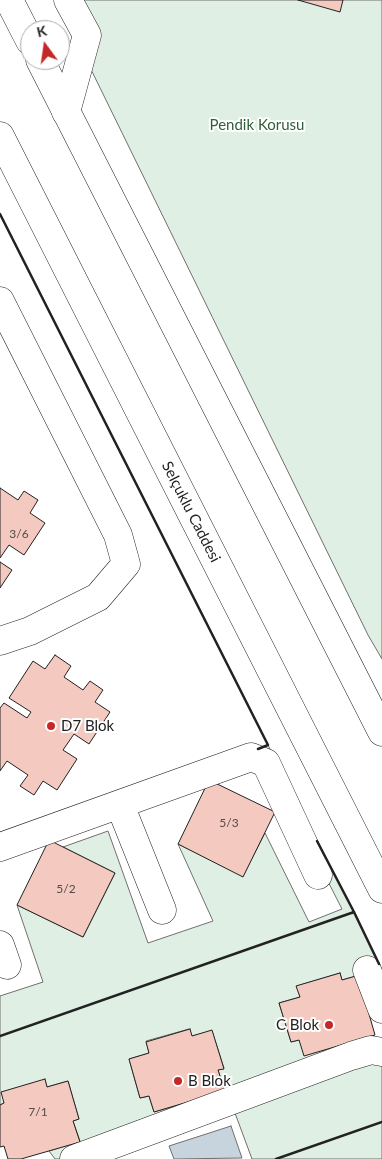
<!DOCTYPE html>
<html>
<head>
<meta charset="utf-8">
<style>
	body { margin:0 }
	#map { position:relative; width:382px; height:1159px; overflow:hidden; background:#fff; font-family:Lato,sans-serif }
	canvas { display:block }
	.north { position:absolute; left:20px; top:20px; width:50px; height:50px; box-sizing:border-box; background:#fff; border:1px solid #a7a7a7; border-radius:50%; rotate:346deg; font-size:14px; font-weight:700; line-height:20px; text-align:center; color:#222 }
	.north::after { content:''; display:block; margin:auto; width:18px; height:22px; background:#c62828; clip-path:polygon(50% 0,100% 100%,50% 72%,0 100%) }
</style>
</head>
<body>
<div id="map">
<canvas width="382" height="1159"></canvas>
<div class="north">K</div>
</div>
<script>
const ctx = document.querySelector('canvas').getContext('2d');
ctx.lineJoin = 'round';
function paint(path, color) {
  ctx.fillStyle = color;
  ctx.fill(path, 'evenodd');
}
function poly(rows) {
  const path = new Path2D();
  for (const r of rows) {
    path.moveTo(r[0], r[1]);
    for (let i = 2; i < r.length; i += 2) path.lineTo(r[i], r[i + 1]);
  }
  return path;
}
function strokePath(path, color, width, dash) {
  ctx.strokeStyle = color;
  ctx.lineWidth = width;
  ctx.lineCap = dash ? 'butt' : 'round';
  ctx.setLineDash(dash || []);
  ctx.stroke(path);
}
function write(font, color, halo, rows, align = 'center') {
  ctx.font = font + ' Lato,sans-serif';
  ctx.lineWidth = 4;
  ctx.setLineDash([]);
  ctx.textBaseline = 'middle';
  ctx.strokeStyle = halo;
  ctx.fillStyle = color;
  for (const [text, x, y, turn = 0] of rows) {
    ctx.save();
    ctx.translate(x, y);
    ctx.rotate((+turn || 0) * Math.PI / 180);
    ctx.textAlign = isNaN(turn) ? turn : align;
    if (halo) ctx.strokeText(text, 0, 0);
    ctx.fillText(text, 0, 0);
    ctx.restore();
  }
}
const green = poly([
	[57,0,382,0,382,659,368,635,57,0],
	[268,745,354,912,382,970,382,991,363,974,342,980,340,973,297,986,300,997,279,1003,291,1042,299,1040,324,1050,326,1061,225,1091,218,1070,224,1068,212,1031,192,1036,189,1029,146,1041,149,1053,129,1059,140,1098,149,1096,154,1112,182,1104,184,1113,61,1159,55,1159,49,1151,80,1141,73,1121,79,1119,68,1081,47,1087,45,1080,4,1103,0,1105,0,996,43,982,17,905,83,937,115,873,63,847,108,831,148,943,213,921,178,844,243,876,265,833,309,922,342,909,260,748,268,745],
	[382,1056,382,1159,252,1159,232,1105,382,1056]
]);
paint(green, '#e0efe3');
strokePath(green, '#6f6f6f', 1);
const water = poly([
	[231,1126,242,1158,174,1159,169,1146,231,1126]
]);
paint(water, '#c7d3dd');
strokePath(water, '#6f6f6f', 1);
const building = poly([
	[298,0,343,0,340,12,298,0],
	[0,488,18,500,24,491,38,500,30,513,45,523,24,555,9,545,0,558,0,488],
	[0,562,12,570,0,588,0,562],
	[55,655,71,666,64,677,83,690,90,681,103,690,95,702,110,712,89,744,74,734,63,750,77,759,57,790,43,781,34,795,20,786,28,775,7,761,0,771,0,708,4,703,27,718,31,712,9,698,33,661,45,669,55,655],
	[209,780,275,812,243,877,178,844,209,780],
	[49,840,115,873,83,937,17,905,49,840],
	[340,973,342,980,363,974,374,1013,369,1014,375,1035,304,1056,299,1040,291,1042,279,1003,300,997,296,986,340,973],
	[190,1029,192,1036,212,1030,224,1069,218,1070,225,1091,154,1112,149,1096,140,1098,129,1059,149,1053,146,1042,190,1029],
	[45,1079,47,1087,68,1081,79,1119,73,1121,80,1142,21,1159,8,1159,4,1146,0,1147,0,1105,4,1103,1,1092,45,1079]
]);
paint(building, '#f3c9c0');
strokePath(building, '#222', 1);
const minor = poly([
	[66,112,87,35,68,0],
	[0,301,118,535,126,564,98,597,30,631,0,641],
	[120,805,162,910],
	[0,847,251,757,266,763,318,875],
	[0,945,7,965],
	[367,970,382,1009],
	[74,1159,351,1056,371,1050,382,1052]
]);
const major = poly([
	[9,0,30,41],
	[40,60,382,732],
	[0,136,382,889]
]);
strokePath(minor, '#222', 29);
strokePath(major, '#222', 29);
strokePath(minor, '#fff', 28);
strokePath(major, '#fff', 28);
strokePath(poly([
	[0,214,268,745,258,749],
	[352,913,354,912,379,964],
	[0,1036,354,912,317,841],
	[276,1159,382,1122]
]), '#222', 2.5);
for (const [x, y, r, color] of [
	[51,726,5,"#c62828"],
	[329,1025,5,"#c62828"],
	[178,1081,5,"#c62828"]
]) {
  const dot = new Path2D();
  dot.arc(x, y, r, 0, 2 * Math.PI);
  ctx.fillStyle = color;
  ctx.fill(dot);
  strokePath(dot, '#fff', 2);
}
write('12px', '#564c4a', null, [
	["3/6",19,534],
	["5/3",229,823],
	["5/2",66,889],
	["7/1",38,1112]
]);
write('15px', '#2f5e38', '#fff', [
	["Pendik Korusu",257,125]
]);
write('15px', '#222', '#fff', [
	["Selçuklu Caddesi",191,512,63]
]);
write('15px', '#222', '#fff', [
	["D7 Blok",61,726],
	["C Blok",319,1025,"right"],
	["B Blok",188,1081]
], 'left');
</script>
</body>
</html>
